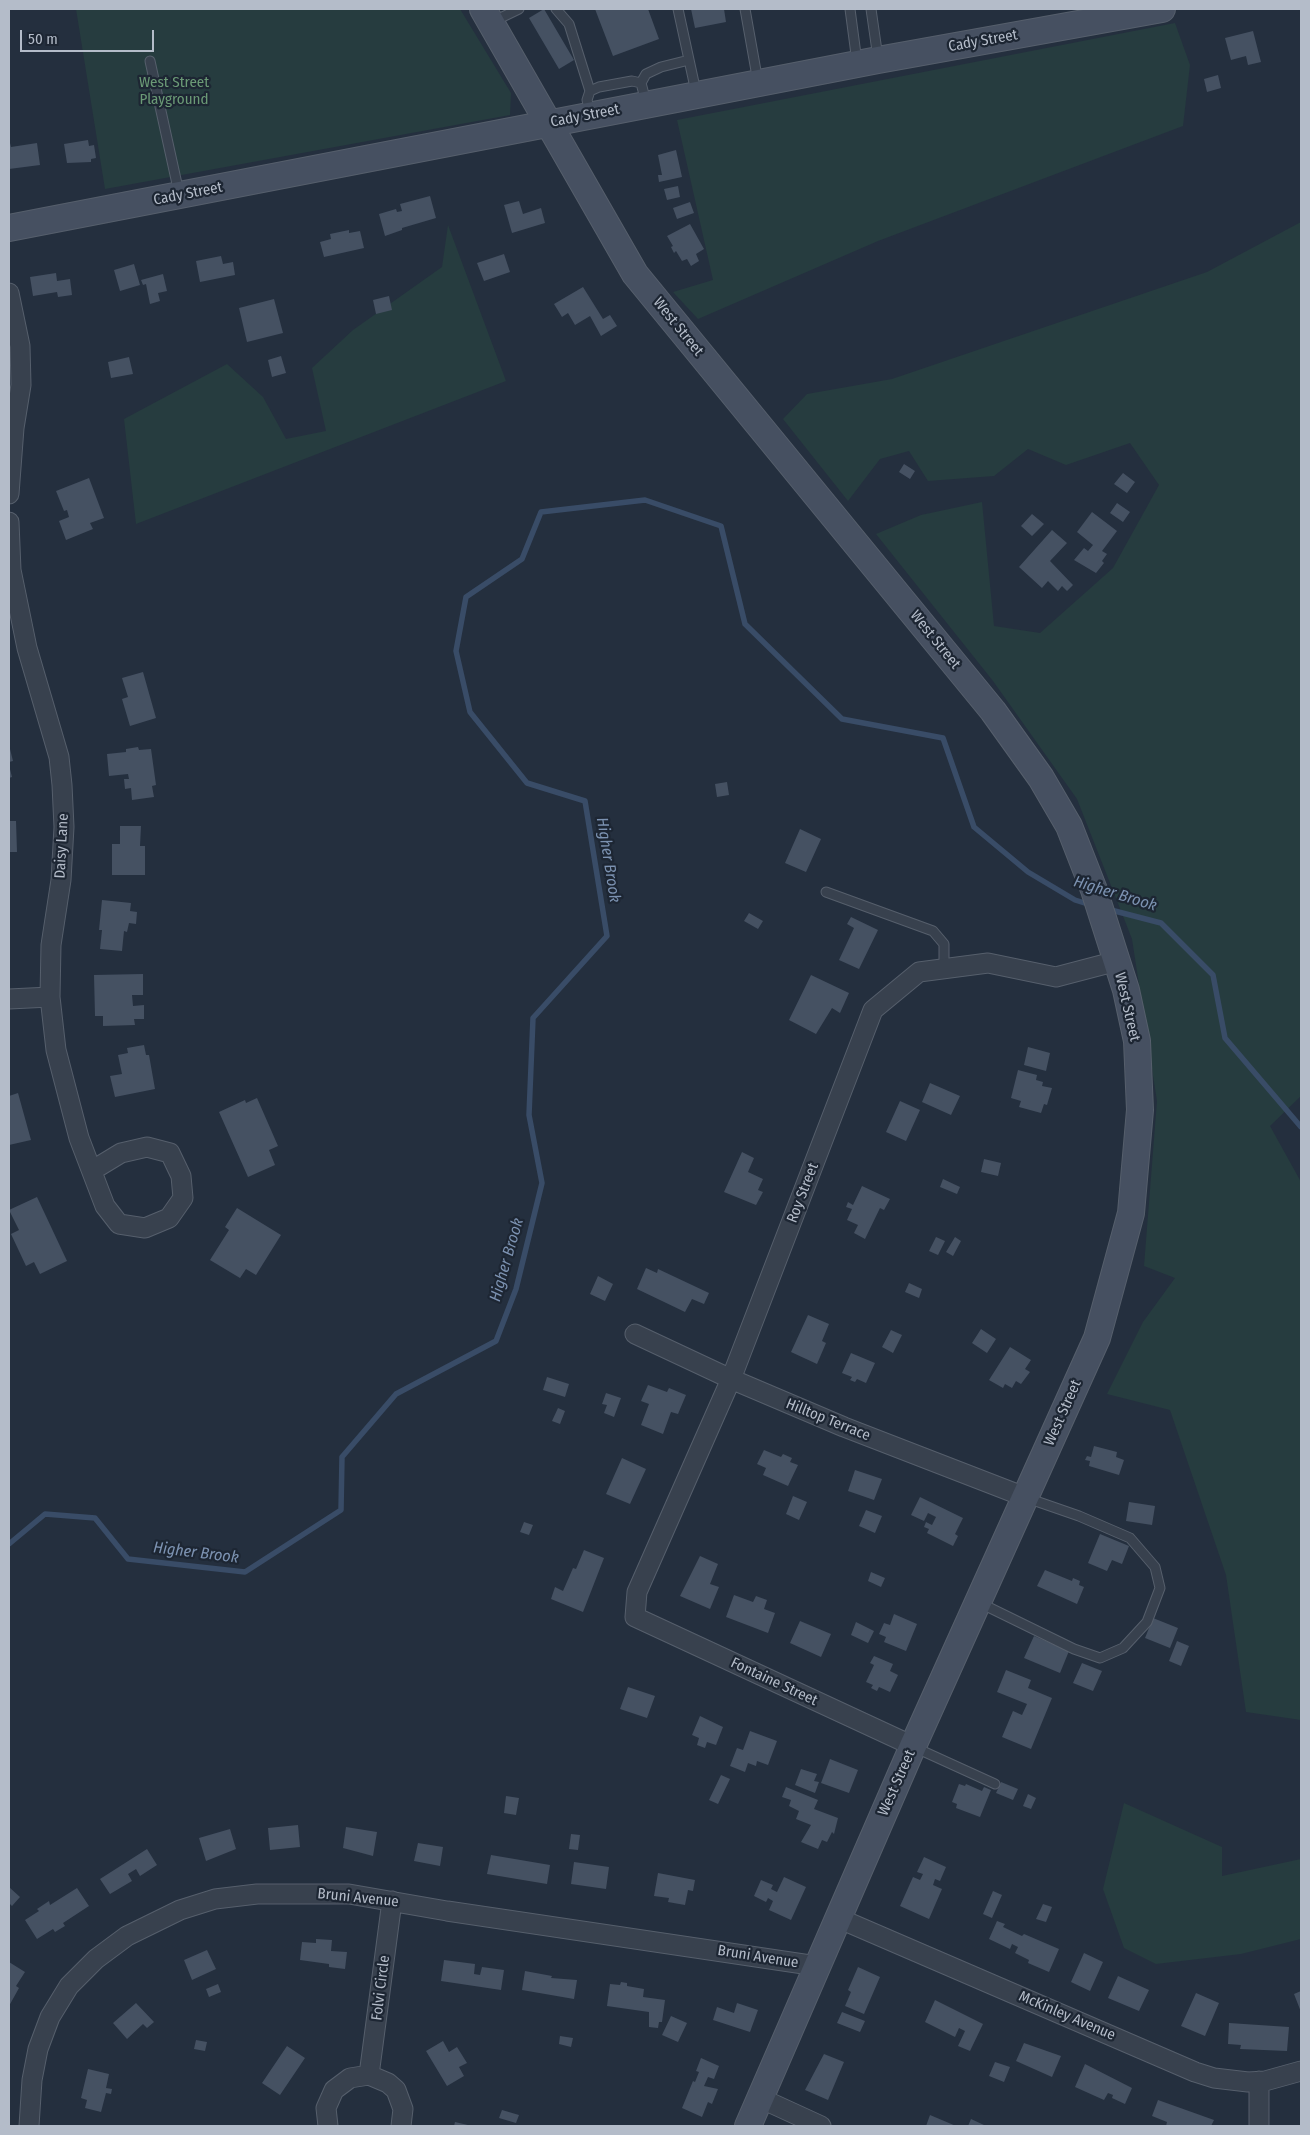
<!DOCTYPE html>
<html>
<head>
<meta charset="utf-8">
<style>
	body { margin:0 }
	#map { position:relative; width:1310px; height:2135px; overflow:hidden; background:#242f3e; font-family:"Fira Sans Condensed",sans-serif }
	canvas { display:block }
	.frame { position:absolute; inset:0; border:10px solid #b4bcc9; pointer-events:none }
	.scale { position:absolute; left:20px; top:30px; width:134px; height:22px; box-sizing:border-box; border:2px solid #b4bcc9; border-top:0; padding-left:6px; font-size:15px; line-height:18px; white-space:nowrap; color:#b4bcc9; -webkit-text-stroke:4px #1d2633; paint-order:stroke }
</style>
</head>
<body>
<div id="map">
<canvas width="1310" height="2135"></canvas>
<div class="frame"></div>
<div class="scale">50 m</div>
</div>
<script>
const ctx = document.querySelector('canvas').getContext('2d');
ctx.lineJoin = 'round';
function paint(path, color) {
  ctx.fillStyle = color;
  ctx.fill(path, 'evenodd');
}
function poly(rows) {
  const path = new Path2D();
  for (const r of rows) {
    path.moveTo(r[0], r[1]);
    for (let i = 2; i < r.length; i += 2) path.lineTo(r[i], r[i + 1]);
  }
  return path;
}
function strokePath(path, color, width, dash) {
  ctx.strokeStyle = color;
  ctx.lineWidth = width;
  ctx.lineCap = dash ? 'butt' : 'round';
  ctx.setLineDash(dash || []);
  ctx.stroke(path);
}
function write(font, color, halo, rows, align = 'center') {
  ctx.font = font + ' "Fira Sans Condensed",sans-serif';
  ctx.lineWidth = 4.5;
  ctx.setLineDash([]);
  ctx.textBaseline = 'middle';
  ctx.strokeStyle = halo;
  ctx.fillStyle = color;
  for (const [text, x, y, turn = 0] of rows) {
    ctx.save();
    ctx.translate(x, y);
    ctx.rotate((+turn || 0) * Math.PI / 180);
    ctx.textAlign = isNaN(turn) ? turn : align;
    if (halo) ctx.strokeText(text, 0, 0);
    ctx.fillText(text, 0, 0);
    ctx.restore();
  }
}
paint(poly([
	[76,9,460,9,511,93,510,115,105,189],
	[1175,23,1190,65,1183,126,878,241,698,319,673,292,713,280,677,120],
	[1301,222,1301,1096,1270,1126,1301,1182,1301,1720,1246,1712,1226,1575,1170,1410,1107,1394,1143,1322,1175,1278,1144,1266,1157,1101,1132,939,1077,799,993,681,876,534,921,515,982,502,994,626,1040,633,1113,568,1159,485,1130,443,1066,465,1028,449,994,476,928,481,909,451,880,459,848,501,783,419,807,394,892,379,1207,272],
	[448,225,506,381,136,524,124,419,227,364,263,397,286,439,326,431,312,368,353,330,442,267],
	[1124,1803,1222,1847,1222,1876,1301,1859,1301,1939,1241,1954,1156,1964,1124,1948,1103,1889]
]), '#263c3f');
strokePath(poly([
	[1107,909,1161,923,1213,975,1225,1038,1301,1127],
	[9,1544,45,1514,95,1518,128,1559,245,1572,341,1510,342,1457,396,1394,496,1341,516,1289,542,1183,529,1115,533,1018,607,936,585,801,527,783,470,712,456,651,466,597,522,559,541,512,645,500,721,526,745,624,842,719,943,738,974,827,1028,872,1075,900,1091,905]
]), '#394c67', 5.5);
paint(poly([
	[544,9,574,60,559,69,529,18],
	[595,9,648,9,659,39,613,56],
	[691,9,724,9,726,22,695,28],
	[1253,31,1261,62,1248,65,1246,56,1231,60,1225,38],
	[1218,75,1221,88,1207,92,1204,79],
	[9,139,11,147,37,143,40,165,9,169],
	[88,140,89,146,94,145,96,158,91,159,91,162,67,163,64,144],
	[676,150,682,177,659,182,658,175,662,175,658,155],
	[678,186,680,197,667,200,664,189],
	[430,196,436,218,402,228,402,230,385,236,379,214,396,209,397,212,402,211,400,204],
	[519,201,523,214,541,208,545,223,512,233,504,205],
	[690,202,694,213,677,219,673,208],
	[690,224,704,249,696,254,699,261,691,266,687,259,682,261,676,251,674,253,671,247,673,246,667,236],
	[349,230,349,233,360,231,364,248,324,257,320,242,331,239,330,234],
	[504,254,510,272,484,281,477,263],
	[221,256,223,264,233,262,235,275,200,282,196,261],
	[134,264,140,285,120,291,114,270],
	[56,273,57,281,70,279,72,295,58,297,57,292,33,296,30,277],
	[163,274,167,291,158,293,160,301,150,304,146,284,143,285,141,280],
	[583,287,603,319,610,315,617,326,601,336,590,316,575,325,568,313,562,317,554,304],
	[389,296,392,310,376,314,373,300],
	[274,299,283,333,247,342,239,308],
	[281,356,286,373,272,377,268,360],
	[129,357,133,374,111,378,108,362],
	[904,464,915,471,910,479,899,472],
	[1123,473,1135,482,1127,493,1114,484],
	[89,478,104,518,90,523,93,529,66,540,59,521,69,517,67,510,64,511,56,491],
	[1117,503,1130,512,1123,522,1110,513],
	[1092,512,1117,531,1102,551,1107,554,1102,561,1104,563,1096,573,1074,560,1084,548,1088,551,1093,545,1077,532],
	[1032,514,1044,524,1032,536,1021,526],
	[1052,530,1067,543,1050,561,1073,585,1067,591,1062,586,1058,591,1048,581,1042,588,1019,567],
	[143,672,156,718,130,726,122,699,128,697,122,678],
	[9,745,13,761,9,762],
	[138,747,139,750,151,749,156,785,152,786,154,797,132,800,131,788,125,789,124,779,129,779,128,774,109,776,107,754,126,752,126,749],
	[9,765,12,777,9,778],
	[727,782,729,795,717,797,715,784],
	[9,821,16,821,17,852,9,852],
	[120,826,141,826,140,846,145,846,145,875,112,875,112,844,120,844],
	[800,829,821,839,806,872,785,863],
	[102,900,131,903,130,911,137,912,136,924,129,923,127,932,124,931,122,951,100,949,102,930,99,930],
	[749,913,763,921,758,929,744,921],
	[851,917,878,930,859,969,839,960,854,928,847,924],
	[143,974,143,995,132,995,133,1006,144,1005,144,1019,134,1019,135,1025,103,1026,103,1016,95,1016,94,975],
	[811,975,849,993,840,1013,832,1008,816,1034,789,1020],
	[144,1045,146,1055,149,1055,155,1089,115,1097,110,1076,122,1074,118,1055,128,1053,127,1048],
	[1028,1047,1050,1053,1046,1071,1024,1065],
	[1018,1070,1037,1075,1036,1080,1043,1082,1042,1086,1052,1088,1047,1105,1044,1104,1041,1113,1019,1107,1021,1101,1011,1098],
	[930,1083,960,1096,951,1115,922,1102],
	[18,1093,31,1140,9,1145,9,1096],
	[257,1098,278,1146,269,1150,275,1165,248,1177,219,1112,245,1100,246,1103],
	[900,1101,920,1110,906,1141,886,1132],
	[742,1152,754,1158,748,1172,763,1179,758,1190,763,1192,756,1205,724,1192],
	[984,1159,1001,1163,998,1176,981,1172],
	[943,1179,960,1187,957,1194,940,1187],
	[862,1186,890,1199,884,1210,880,1208,865,1239,854,1233,858,1225,847,1220,852,1209,846,1207,848,1202,853,1205],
	[37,1197,67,1261,40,1274,34,1262,26,1266,11,1234,19,1230,9,1210],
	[237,1208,281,1235,256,1275,246,1269,240,1278,210,1260,229,1230,225,1227],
	[936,1237,945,1241,938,1255,929,1251],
	[955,1237,961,1241,953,1256,946,1252],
	[646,1268,657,1273,658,1269,709,1293,704,1304,692,1299,685,1312,637,1289],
	[598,1276,613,1284,605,1301,590,1294],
	[909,1283,922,1289,919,1298,905,1292],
	[808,1315,829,1324,822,1341,826,1343,817,1364,791,1352],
	[981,1329,996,1339,987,1353,972,1343],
	[891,1330,902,1335,893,1353,882,1347],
	[1010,1347,1031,1360,1025,1369,1030,1372,1021,1384,1016,1381,1012,1388,1005,1384,1003,1388,989,1380],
	[851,1353,875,1363,866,1383,857,1379,855,1382,850,1380,852,1377,842,1373],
	[547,1377,569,1384,565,1397,543,1390],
	[648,1385,667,1392,669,1388,686,1395,678,1414,671,1412,663,1434,641,1425,649,1404,641,1401],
	[606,1393,621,1398,614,1417,604,1413,607,1405,602,1404],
	[558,1408,565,1411,560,1424,552,1421],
	[1094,1446,1117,1452,1116,1457,1124,1460,1119,1475,1089,1466,1090,1461,1085,1460,1087,1456,1091,1457],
	[764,1450,781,1457,783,1454,792,1458,790,1462,798,1465,788,1486,763,1475,766,1468,757,1464],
	[622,1458,646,1469,630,1504,606,1494],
	[855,1470,882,1479,874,1500,848,1491],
	[793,1496,807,1502,799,1520,786,1514],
	[920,1497,963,1518,955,1534,958,1536,953,1546,927,1533,929,1529,924,1527,926,1522,932,1525,936,1517,928,1513,924,1521,911,1515],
	[1129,1502,1155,1506,1152,1525,1126,1521],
	[866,1510,882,1516,875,1533,859,1526],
	[524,1522,533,1525,529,1535,520,1532],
	[1100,1534,1129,1546,1122,1564,1112,1560,1107,1571,1088,1563],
	[584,1550,604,1558,583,1612,551,1599,555,1587,563,1591,573,1568,576,1569],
	[700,1556,718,1564,710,1584,719,1587,710,1609,680,1596],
	[1045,1570,1072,1581,1073,1578,1080,1581,1079,1585,1084,1587,1077,1604,1037,1586],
	[871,1572,885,1578,881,1587,868,1581],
	[734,1595,753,1602,756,1596,767,1600,764,1609,775,1613,768,1633,726,1617],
	[894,1614,917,1624,906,1651,884,1642,886,1637,879,1634,884,1623,890,1625],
	[1153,1618,1178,1628,1170,1648,1145,1638],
	[800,1621,831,1634,821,1657,790,1643],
	[856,1622,874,1631,868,1643,851,1635],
	[1034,1636,1069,1651,1060,1673,1024,1658],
	[1177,1641,1189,1646,1181,1666,1169,1661],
	[874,1656,893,1664,890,1671,898,1675,890,1692,879,1687,877,1691,871,1688,873,1685,866,1682,874,1665,870,1663],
	[1082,1663,1102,1671,1093,1691,1073,1683],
	[1006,1670,1031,1680,1028,1688,1052,1698,1031,1749,1002,1737,1013,1711,1022,1715,1027,1704,997,1692],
	[628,1687,655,1696,647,1718,620,1709],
	[700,1716,723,1727,716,1745,707,1742,705,1748,697,1745,699,1738,692,1735],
	[750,1731,777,1741,768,1765,757,1761,756,1766,748,1763,745,1772,730,1766,737,1748,743,1750],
	[830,1759,858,1770,849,1793,821,1783],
	[801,1769,817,1774,814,1781,819,1782,815,1793,795,1785],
	[721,1775,730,1779,718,1804,709,1800],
	[1001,1782,1018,1789,1013,1800,996,1793],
	[959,1784,965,1786,966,1784,982,1791,984,1787,991,1790,980,1817,956,1808,957,1804,952,1802],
	[786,1787,818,1800,814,1809,838,1818,834,1834,832,1832,827,1842,822,1840,818,1849,801,1842,811,1825,796,1819,799,1811,789,1806,791,1800,782,1797],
	[1028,1794,1036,1798,1031,1809,1023,1806],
	[506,1796,519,1798,516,1815,504,1813],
	[298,1825,300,1847,270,1850,268,1828],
	[346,1827,377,1832,373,1856,343,1848],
	[230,1829,236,1849,206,1861,199,1838],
	[571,1834,580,1835,578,1850,569,1849],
	[418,1843,443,1847,440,1866,414,1861],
	[147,1849,157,1865,140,1876,136,1869,128,1874,132,1881,110,1894,100,1879],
	[491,1855,550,1865,547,1884,487,1874],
	[924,1857,946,1867,940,1881,935,1879,933,1885,942,1889,929,1919,900,1906,913,1877,920,1880,923,1874,917,1872],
	[574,1862,609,1867,606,1889,571,1884],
	[658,1873,695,1880,693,1891,688,1890,685,1905,668,1902,669,1898,654,1896],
	[784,1877,806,1887,791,1920,769,1910,773,1901,768,1898,766,1902,754,1896,761,1880,773,1885,771,1889,777,1892],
	[9,1887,20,1897,12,1906,9,1903],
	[77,1888,89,1906,63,1923,65,1926,55,1932,53,1929,37,1939,25,1920,39,1911,37,1909,49,1901,50,1905],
	[993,1891,1002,1895,992,1918,983,1914],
	[1043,1904,1052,1907,1046,1922,1036,1919],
	[997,1921,1005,1924,1003,1927,1022,1936,1024,1934,1059,1949,1049,1972,1028,1963,1029,1960,1015,1953,1018,1947,1012,1944,1010,1949,989,1939],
	[316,1939,332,1940,331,1951,347,1952,345,1969,329,1967,329,1964,300,1960,302,1942,316,1943],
	[207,1950,216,1969,192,1980,184,1960],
	[1084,1953,1103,1962,1090,1991,1071,1982],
	[444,1960,475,1964,474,1974,480,1975,482,1967,504,1970,501,1990,441,1981],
	[9,1962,25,1972,16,1986,19,1988,9,2006],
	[858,1967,880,1977,864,2014,845,2006,851,1992,848,1990],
	[525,1971,552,1976,551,1978,577,1980,574,1999,522,1990],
	[1118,1976,1149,1990,1139,2011,1108,1998],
	[621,1982,627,1983,627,1986,644,1989,643,1997,665,2000,662,2022,659,2022,658,2028,649,2027,649,2012,607,2006,610,1984,620,1985],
	[218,1984,221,1992,209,1997,206,1989],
	[1301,1991,1301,2012,1294,1994],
	[1196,1993,1219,2003,1205,2036,1181,2026],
	[935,2000,983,2024,970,2051,958,2046,965,2031,959,2028,955,2037,925,2022],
	[136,2003,154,2022,147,2028,143,2024,127,2039,113,2023],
	[737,2003,758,2010,750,2032,713,2020,717,2007,734,2013],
	[842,2012,865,2021,860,2032,837,2023],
	[671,2016,687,2023,678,2042,662,2035],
	[1229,2023,1289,2027,1287,2051,1240,2049,1241,2045,1228,2044],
	[560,2036,573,2038,571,2047,559,2044],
	[196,2040,207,2042,205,2051,194,2049],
	[443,2041,449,2052,457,2047,467,2063,459,2067,464,2076,447,2086,426,2051],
	[1024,2043,1061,2056,1052,2077,1016,2061],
	[287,2046,305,2058,280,2095,262,2083],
	[824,2054,844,2062,828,2100,805,2090],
	[701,2058,719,2066,714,2079,708,2077,704,2086,718,2089,712,2104,708,2102,702,2117,682,2108,693,2081,695,2082,699,2072,696,2071],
	[995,2062,1010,2067,1004,2082,989,2076],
	[1085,2064,1132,2088,1125,2104,1112,2098,1113,2095,1108,2093,1104,2100,1075,2087],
	[88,2069,109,2074,106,2088,112,2089,111,2094,106,2093,101,2112,85,2108,87,2100,81,2098],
	[1158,2100,1214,2120,1211,2126,1166,2126,1167,2122,1152,2116],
	[502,2110,519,2115,516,2123,499,2118],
	[930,2115,956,2126,926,2126],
	[971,2119,984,2125,984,2126,968,2126],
	[455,2122,472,2126,454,2126]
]), '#455162');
const lane = poly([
	[556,9,569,24,590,91],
	[678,9,696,92],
	[745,9,758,82],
	[850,9,857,62],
	[871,9,878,58],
	[492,22,519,9],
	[150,61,179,193],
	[641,83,646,74,661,67,689,60],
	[590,112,587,100,590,91,599,87,632,81,641,83,646,102],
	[826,892,933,931,944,944,944,969],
	[980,1603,1074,1649,1100,1658,1123,1648,1147,1622,1160,1588,1155,1567,1130,1538,1079,1516,1027,1498],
	[916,1748,995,1784]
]);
const street = poly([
	[9,293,20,346,21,385,14,428,9,494],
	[9,522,11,570,27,648,59,757,62,785,64,827,61,880,51,945,50,997,56,1050,79,1138,105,1206,119,1224,145,1228,169,1218,183,1198,181,1176,170,1153,147,1147,121,1153,93,1170],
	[9,999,50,997],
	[635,1334,731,1379,844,1427,1025,1497],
	[913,1746,635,1617,637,1592,731,1379,873,1010,919,972,988,963,1056,977,1117,961],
	[838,1918,1195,2072,1214,2078,1248,2082,1265,2081,1301,2071],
	[369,2075,392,1901],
	[760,2098,821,2126],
	[29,2126,32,2080,38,2049,50,2017,69,1986,96,1959,127,1936,180,1910,215,1899,257,1894,349,1894,447,1911,817,1966],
	[328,2126,326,2108,334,2090,350,2078,369,2075,388,2083,396,2090,403,2109,401,2126],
	[1259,2126,1259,2081]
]);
const secondary = poly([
	[483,9,635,274,993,711,1041,778,1069,826,1094,890,1126,990,1137,1041,1140,1110,1131,1213,1097,1338,913,1746,748,2126],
	[9,228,878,60,1162,9]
]);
strokePath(lane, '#565f6c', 11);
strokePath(street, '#565f6c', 21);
strokePath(secondary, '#565f6c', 28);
strokePath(lane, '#38414e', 9);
strokePath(street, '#38414e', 19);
strokePath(secondary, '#465061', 26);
write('15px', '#b4bcc9', '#1d2633', [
	["Cady Street",983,41,-10],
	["Cady Street",585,116,-11],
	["Cady Street",188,194,-11],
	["West Street",678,327,51],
	["West Street",935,640,51],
	["Daisy Lane",62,846,-87],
	["West Street",1127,1007,77],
	["Roy Street",803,1193,-69],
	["West Street",1063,1413,-66],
	["Hilltop Terrace",828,1420,22],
	["Fontaine Street",774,1682,25],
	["West Street",897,1783,-66],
	["Bruni Avenue",358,1898,6],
	["Bruni Avenue",758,1957,9],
	["Folvi Circle",381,1988,-83],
	["McKinley Avenue",1067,2016,23]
]);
write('15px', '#6b9a76', '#1d2633', [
	["West Street",174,83],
	["Playground",174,100]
]);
write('italic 16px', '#7c92b1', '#1d2633', [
	["Higher Brook",608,860,81],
	["Higher Brook",1115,894,17],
	["Higher Brook",507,1260,-74],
	["Higher Brook",196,1553,7]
]);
</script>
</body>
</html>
